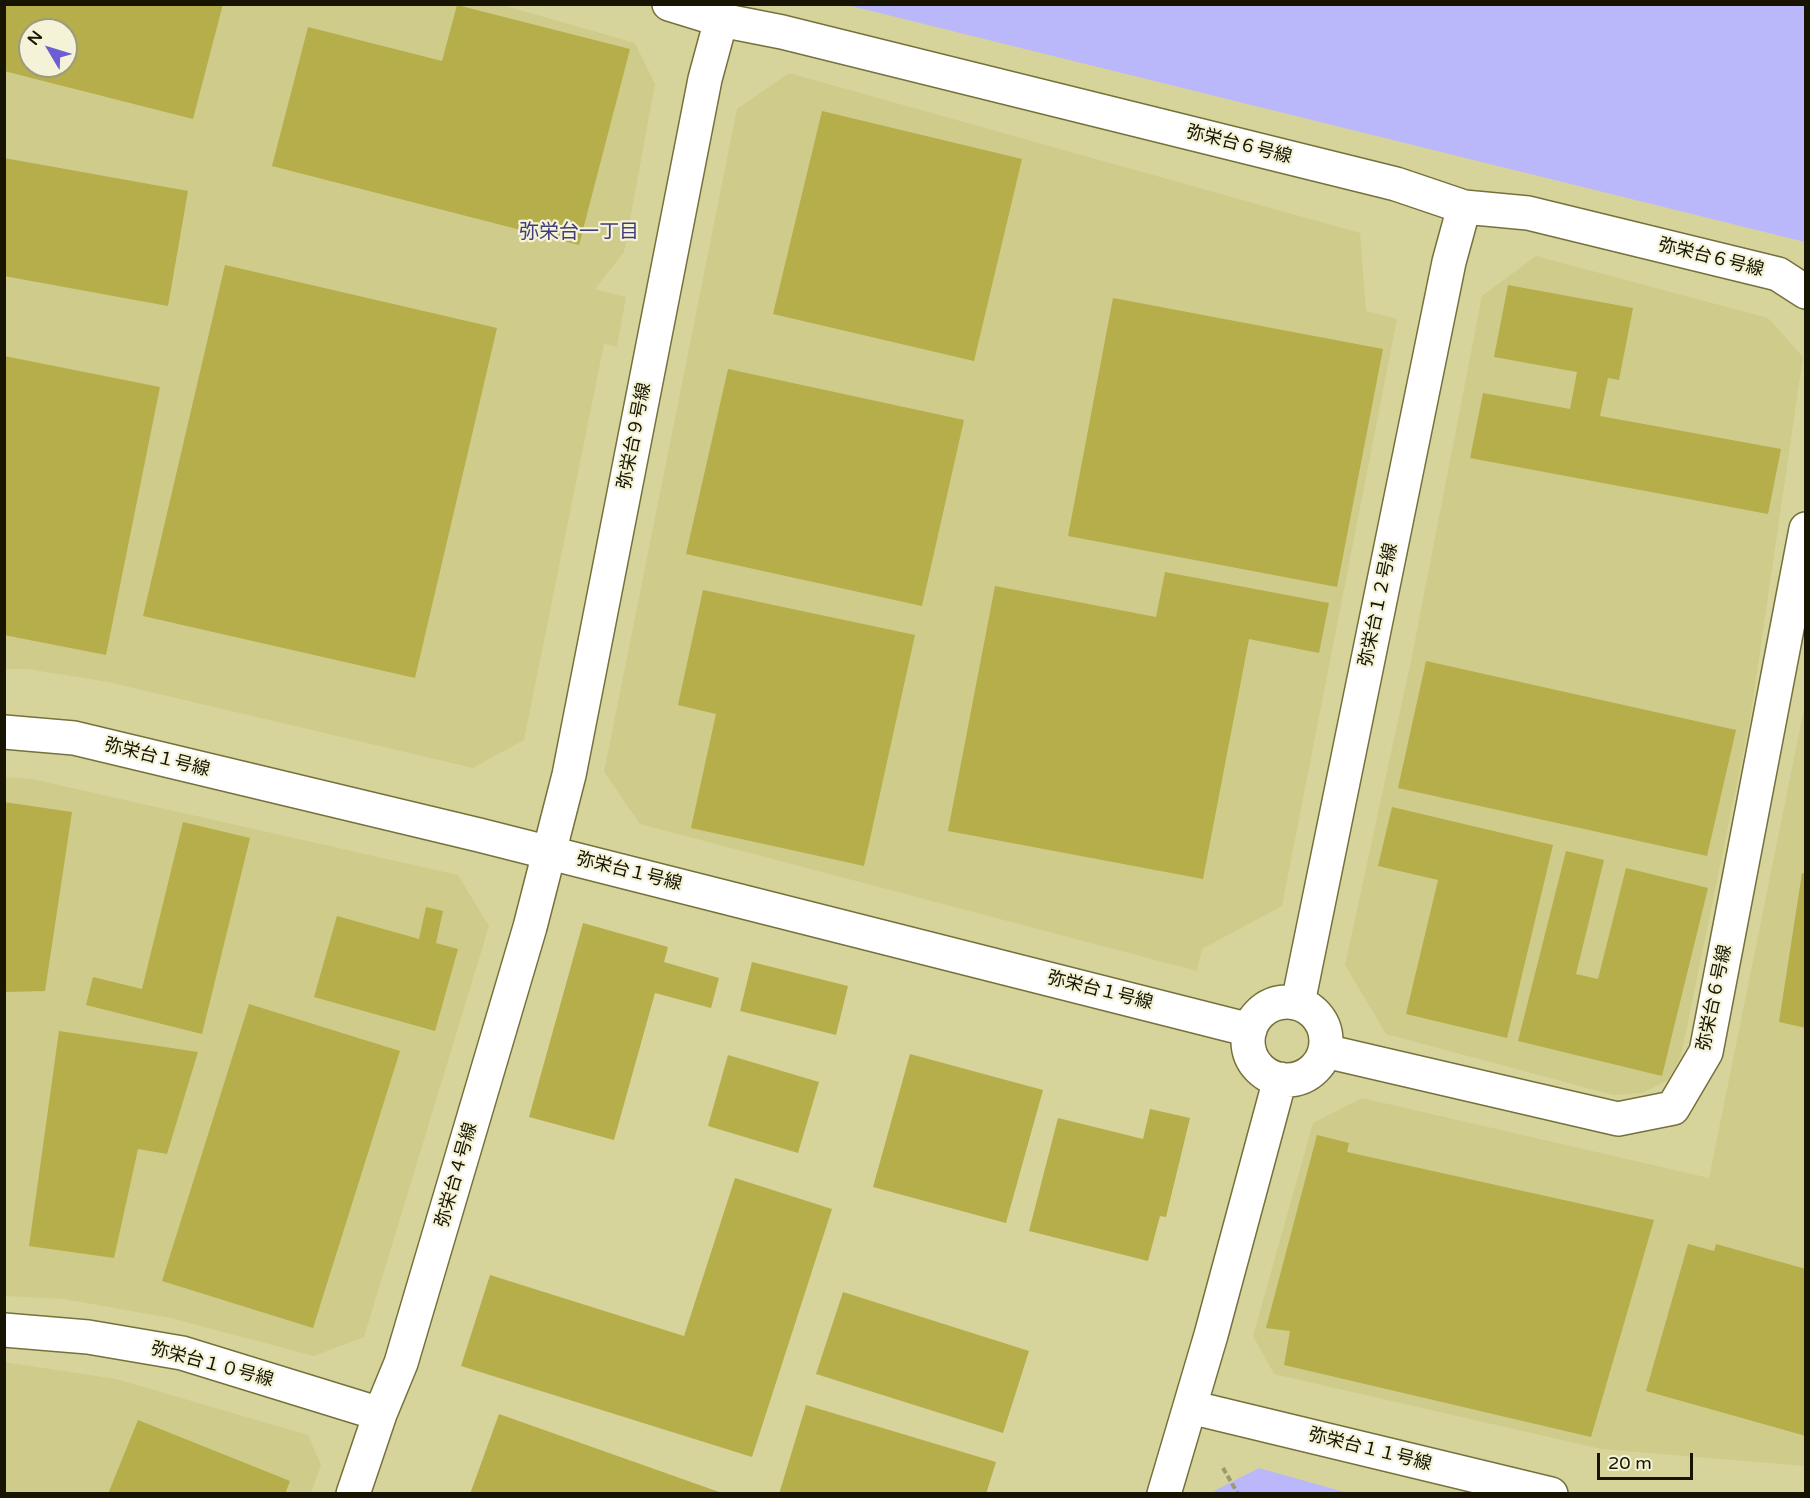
<!DOCTYPE html>
<html>
<head>
<meta charset="utf-8">
<style>
	body { margin:0 }
	#map { position:relative; width:1810px; height:1498px; overflow:hidden; background:#d7d49b; font-family:"Varela Round",sans-serif }
	canvas { display:block }
	.frame { position:absolute; inset:0; border:6px solid #171502; pointer-events:none }
	.north { position:absolute; left:18px; top:18px; width:60px; height:60px; box-sizing:border-box; background:#f4f3d7; border:2px solid #9c9a82; border-radius:50%; rotate:308deg; font-size:16px; font-weight:700; line-height:24px; text-align:center; color:#171502 }
	.north::after { content:''; display:block; margin:auto; width:21px; height:27px; background:#6c5cd5; clip-path:polygon(50% 0,100% 100%,50% 72%,0 100%) }
	.scale { position:absolute; left:1597px; top:1453px; width:96px; height:27px; box-sizing:border-box; border:3px solid #171502; border-top:0; padding-left:8px; font-size:18px; line-height:21px; white-space:nowrap; color:#171502; -webkit-text-stroke:4px #f4f3d7; paint-order:stroke }
</style>
</head>
<body>
<div id="map">
<canvas width="1810" height="1498"></canvas>
<div class="frame"></div>
<div class="north">N</div>
<div class="scale">20 m</div>
</div>
<script>
const ctx = document.querySelector('canvas').getContext('2d');
ctx.lineJoin = 'round';
function paint(path, color) {
  ctx.fillStyle = color;
  ctx.fill(path, 'evenodd');
}
function poly(rows) {
  const path = new Path2D();
  for (const r of rows) {
    if (r.length === 3) {
      path.moveTo(r[0] + r[2], r[1]);
      path.arc(r[0], r[1], r[2], 0, 2 * Math.PI);
      continue;
    }
    path.moveTo(r[0], r[1]);
    for (let i = 2; i < r.length; i += 2) path.lineTo(r[i], r[i + 1]);
  }
  return path;
}
function strokePath(path, color, width, dash) {
  ctx.strokeStyle = color;
  ctx.lineWidth = width;
  ctx.lineCap = dash ? 'butt' : 'round';
  ctx.setLineDash(dash || []);
  ctx.stroke(path);
}
function write(font, color, halo, rows, align = 'center') {
  ctx.font = font + ' "Varela Round","Noto Sans JP",sans-serif';
  ctx.lineWidth = 4.5;
  ctx.setLineDash([]);
  ctx.textBaseline = 'middle';
  ctx.strokeStyle = halo;
  ctx.fillStyle = color;
  for (const [text, x, y, turn = 0] of rows) {
    ctx.save();
    ctx.translate(x, y);
    ctx.rotate((+turn || 0) * Math.PI / 180);
    ctx.textAlign = isNaN(turn) ? turn : align;
    if (halo) ctx.strokeText(text, 0, 0);
    ctx.fillText(text, 0, 0);
    ctx.restore();
  }
}
paint(poly([
	[5,5,502,5,635,43,655,84,624,252,595,289,626,297,617,347,604,344,524,740,473,768,108,682,27,669,5,669],
	[30,30,66,30,66,66,30,66],
	[789,73,1360,233,1366,311,1397,319,1282,906,1202,949,1197,971,640,824,604,772,737,109],
	[1536,256,1768,318,1803,357,1750,720,1681,1056,1668,1080,1643,1093,1613,1095,1386,1034,1345,965,1412,656,1482,296],
	[1805,704,1805,1466,1601,1449,1274,1374,1253,1336,1313,1123,1362,1098,1709,1178],
	[4,777,32,779,458,875,489,926,364,1337,314,1356,170,1318,64,1299,5,1296],
	[4,1362,116,1379,308,1435,321,1465,311,1493,5,1493]
]), '#cfcb8a');
paint(poly([
	[847,5,1805,5,1805,242],
	[1259,1468,1348,1493,1210,1493]
]), '#bab8fa');
paint(poly([
	[4,4,223,4,193,119,4,71],
	[30,30,66,30,66,66,30,66],
	[457,5,630,49,579,245,272,166,308,27,442,61],
	[822,111,1022,159,974,361,773,314],
	[4,158,188,191,168,306,4,276],
	[225,265,497,328,415,678,143,616],
	[1508,285,1633,308,1619,380,1608,378,1600,416,1781,449,1768,514,1470,458,1483,393,1570,409,1577,372,1494,357],
	[1113,298,1383,349,1337,587,1068,536],
	[4,356,160,387,106,655,4,635],
	[728,369,964,420,922,606,686,554],
	[1165,572,1329,603,1319,653,1249,639,1203,879,948,831,995,586,1156,617],
	[703,590,915,635,864,866,691,828,716,714,678,705],
	[1426,661,1736,730,1707,856,1398,788],
	[4,802,72,812,45,991,4,992],
	[1392,807,1553,845,1507,1038,1406,1014,1438,880,1378,866],
	[183,822,250,838,202,1034,86,1005,93,977,142,989],
	[1566,851,1604,860,1576,974,1598,979,1626,868,1708,888,1662,1076,1518,1041],
	[1802,873,1806,874,1806,1028,1779,1022],
	[426,907,443,911,436,943,458,949,435,1031,314,997,337,916,419,939],
	[583,923,668,947,664,962,719,978,711,1008,655,993,614,1140,529,1117],
	[752,962,848,986,836,1035,740,1011],
	[249,1004,400,1051,313,1328,162,1281],
	[59,1031,198,1052,167,1154,138,1149,114,1258,29,1246],
	[910,1054,1043,1090,1006,1223,873,1187],
	[728,1055,819,1082,798,1153,708,1126],
	[1150,1109,1190,1118,1166,1217,1160,1216,1148,1261,1029,1231,1058,1118,1143,1139],
	[1317,1135,1349,1143,1347,1152,1654,1220,1591,1437,1284,1365,1290,1331,1266,1328],
	[735,1178,832,1209,752,1457,461,1366,490,1275,684,1336],
	[1688,1244,1714,1251,1716,1244,1806,1269,1806,1436,1646,1391],
	[843,1292,1029,1351,1003,1433,816,1374],
	[806,1405,996,1462,986,1494,779,1494],
	[499,1414,722,1493,722,1494,470,1494],
	[138,1420,290,1481,285,1494,108,1494]
]), '#b5ae4b');
const minor = poly([
	[669,4,721,20,782,32,1396,184,1464,207,1528,213,1778,274,1806,292],
	[4,732,74,738,479,835,1250,1030],
	[1287,1041,39],
	[1298,1003,1449,262,1464,207],
	[1325,1051,1618,1119,1673,1108,1706,1052,1806,529],
	[4,1330,88,1337,182,1353,380,1414],
	[1190,1407,1551,1494],
	[353,1494,380,1414,401,1363,530,927,569,775,705,79,721,20],
	[1164,1494,1211,1335,1280,1079]
]);
strokePath(minor, '#75713c', 36);
strokePath(poly([
	[1223,1468,1238,1494]
]), '#9d9b6d', 4, [6, 3]);
strokePath(minor, '#fff', 33);
write('18px', '#171502', '#f4f3d7', [
	["弥栄台６号線",1239,145,14],
	["弥栄台６号線",1711,258,14],
	["弥栄台９号線",635,436,-79],
	["弥栄台１２号線",1379,605,-78],
	["弥栄台１号線",157,758,14],
	["弥栄台１号線",629,872,14],
	["弥栄台１号線",1100,991,14],
	["弥栄台６号線",1715,998,-78],
	["弥栄台４号線",457,1175,-74],
	["弥栄台１０号線",212,1365,15],
	["弥栄台１１号線",1370,1450,14]
]);
write('20px', '#423d7a', '#f4f3d7', [
	["弥栄台一丁目",579,233]
]);
</script>
</body>
</html>
